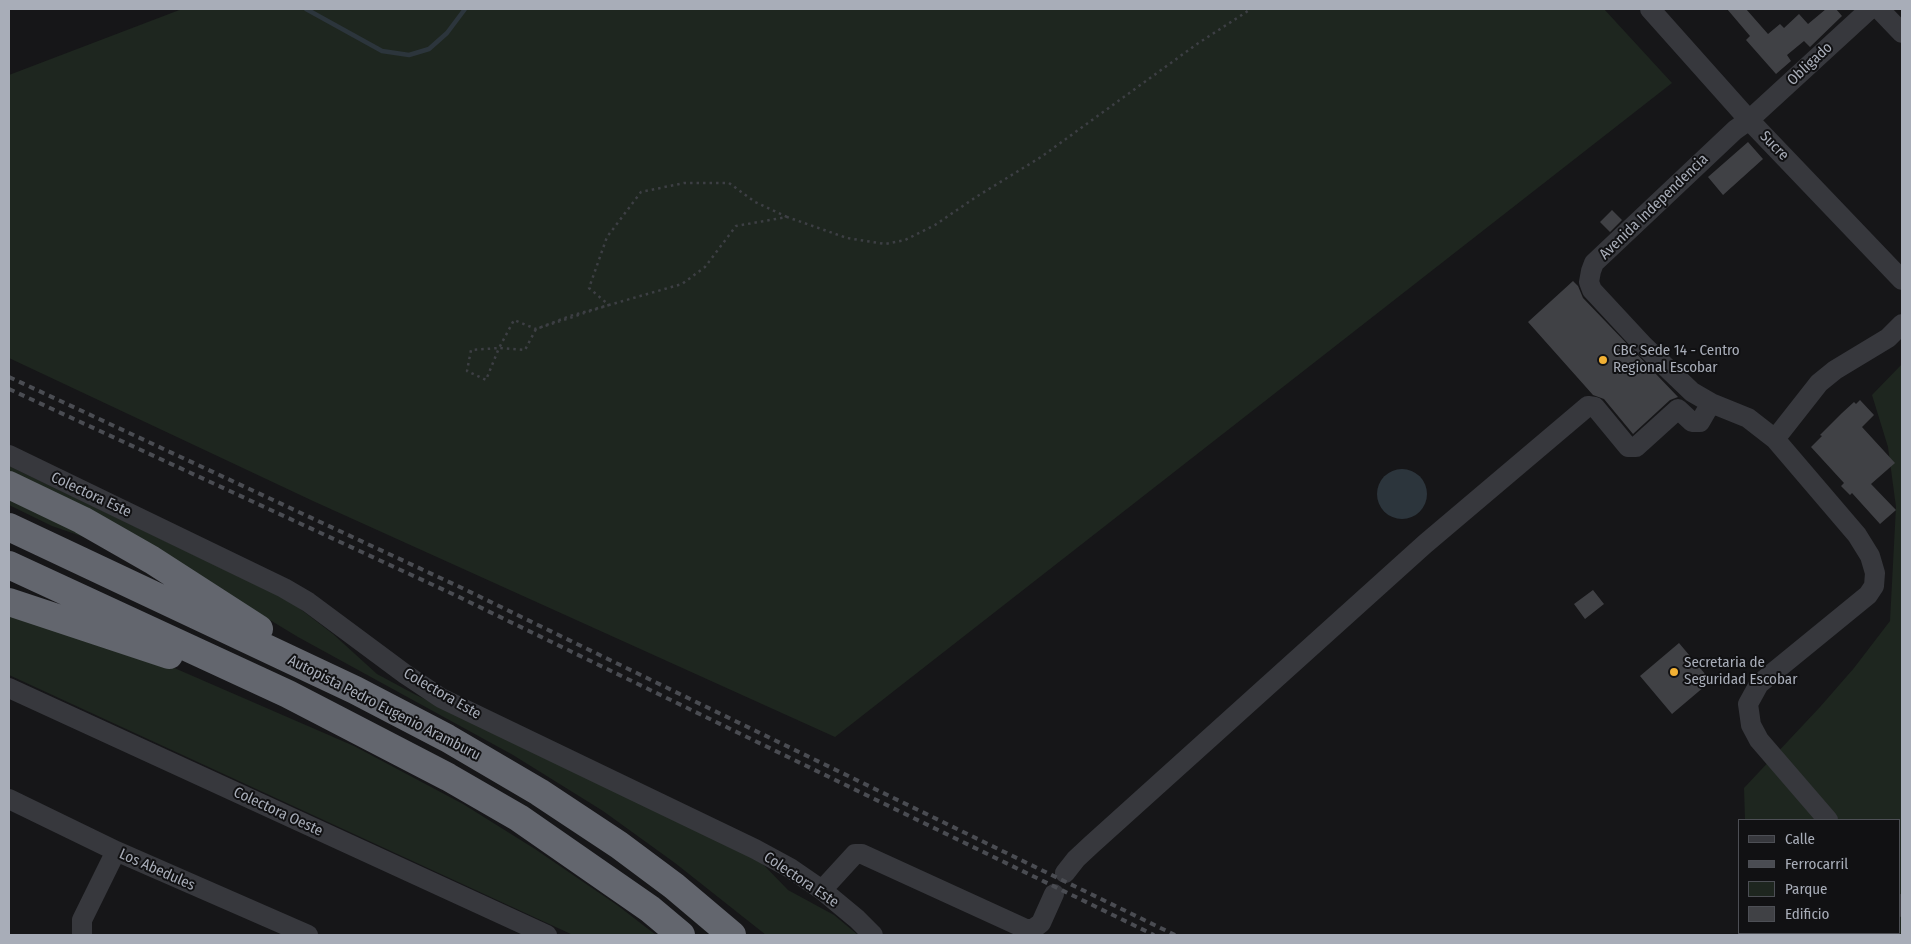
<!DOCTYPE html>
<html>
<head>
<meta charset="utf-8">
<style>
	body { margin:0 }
	#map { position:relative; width:1911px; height:944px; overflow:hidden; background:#161618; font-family:"Fira Sans Condensed",sans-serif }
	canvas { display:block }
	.frame { position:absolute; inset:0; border:10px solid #a8adb8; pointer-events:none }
	.legend { position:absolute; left:1738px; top:819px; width:162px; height:115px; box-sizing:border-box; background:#111113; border:1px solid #4d4f55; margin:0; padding:6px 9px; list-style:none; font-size:15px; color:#a8adb8 }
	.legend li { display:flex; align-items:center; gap:10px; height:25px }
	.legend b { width:25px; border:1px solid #4d4f55 }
</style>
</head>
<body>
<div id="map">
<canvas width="1911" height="944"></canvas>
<div class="frame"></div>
<ul class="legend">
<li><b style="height:6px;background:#37383d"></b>Calle</li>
<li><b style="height:6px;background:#4a4c52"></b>Ferrocarril</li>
<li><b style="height:14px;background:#1e261f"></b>Parque</li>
<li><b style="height:14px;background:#404145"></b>Edificio</li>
</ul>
</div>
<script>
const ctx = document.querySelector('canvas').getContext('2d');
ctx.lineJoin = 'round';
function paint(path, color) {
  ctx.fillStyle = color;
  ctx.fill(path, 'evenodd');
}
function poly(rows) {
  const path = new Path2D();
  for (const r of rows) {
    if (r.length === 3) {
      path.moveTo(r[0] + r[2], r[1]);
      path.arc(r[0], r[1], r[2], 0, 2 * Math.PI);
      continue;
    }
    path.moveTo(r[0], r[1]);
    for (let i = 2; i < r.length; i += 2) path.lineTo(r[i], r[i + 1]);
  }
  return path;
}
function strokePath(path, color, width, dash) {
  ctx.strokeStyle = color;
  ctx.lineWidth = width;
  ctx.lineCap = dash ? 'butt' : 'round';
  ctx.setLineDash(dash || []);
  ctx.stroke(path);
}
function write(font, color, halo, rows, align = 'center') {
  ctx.font = font + ' "Fira Sans Condensed",sans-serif';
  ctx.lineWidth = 4;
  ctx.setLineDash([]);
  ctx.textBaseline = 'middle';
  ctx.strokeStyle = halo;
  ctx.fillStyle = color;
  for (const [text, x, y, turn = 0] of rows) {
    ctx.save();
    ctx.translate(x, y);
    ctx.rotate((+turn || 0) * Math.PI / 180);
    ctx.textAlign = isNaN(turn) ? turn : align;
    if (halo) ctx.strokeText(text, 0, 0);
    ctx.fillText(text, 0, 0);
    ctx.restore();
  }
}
paint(poly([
	[182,9,1604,9,1672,83,835,737,313,501,9,358,9,75],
	[1902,364,1902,935,1791,935,1791,933,1900,933,1900,820,1745,820,1744,788,1820,707,1854,668,1890,621,1896,507,1888,447,1872,395],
	[9,466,290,601,333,634,377,674,416,695,754,855,788,890,834,915,858,935,766,935,675,863,603,811,513,755,298,637,194,574,9,477],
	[9,491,104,544,52,526,9,505],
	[9,608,172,667,354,746,463,804,535,849,617,905,656,935,573,935,9,675]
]), '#1e261f');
paint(poly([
	[1402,494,25]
]), '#2c353c');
strokePath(poly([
	[306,9,382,51,409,55,429,49,447,33,465,9]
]), '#2c353c', 4.5);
paint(poly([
	[1727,9,1746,9,1768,34,1780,24,1784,28,1799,14,1808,24,1826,9,1836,9,1842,16,1810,47,1804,41,1787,55,1791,61,1776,74,1746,40,1750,36],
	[1748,142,1763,159,1723,195,1708,177],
	[1612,210,1622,220,1610,232,1600,222],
	[1573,281,1578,286,1583,298,1678,397,1670,400,1633,434,1604,399,1593,395,1528,322],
	[1860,400,1874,415,1862,427,1895,463,1871,484,1896,510,1880,524,1852,493,1850,495,1841,486,1844,483,1811,447,1822,436,1820,435,1842,413,1854,402,1856,404],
	[1593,590,1604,604,1585,619,1574,604],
	[1679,643,1711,681,1672,714,1640,676]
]), '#404145');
strokePath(poly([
	[787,217,755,202,729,183,684,183,641,192,607,237,589,288,609,305,536,329,525,350,499,348,486,380,467,371,471,350,499,348,514,320,536,329,570,316,609,305,682,284,705,267,736,226,787,217,847,238,885,244,905,240,935,225,976,197,1041,157,1197,44,1251,9]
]), '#3d3f44', 2.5, [2.5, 4]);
strokePath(poly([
	[1650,9,1749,120,1902,280],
	[1879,9,1902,33],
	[1775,439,1819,383,1835,370,1888,338,1902,324],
	[9,455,284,588,308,602,405,674,441,698,755,849,790,868,822,890,857,919,873,935],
	[9,688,547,935],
	[9,799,116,851,308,935],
	[1828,820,1759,740,1751,725,1748,704,1759,684,1868,595,1874,586,1875,573,1870,556,1857,535,1775,439,1748,418,1711,403,1692,392,1644,346,1592,290,1589,282,1591,271,1594,263,1735,130,1749,120,1870,9],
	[1065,873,1076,859,1091,845,1425,544,1588,406,1595,407,1628,447,1636,447,1678,409,1692,422,1700,422,1711,403],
	[822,890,855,854,862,854,1026,929,1033,929,1041,923,1054,894],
	[1900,904,1902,907],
	[82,935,82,920,116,851]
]), '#37383d', 20);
strokePath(poly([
	[9,485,82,520,152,560,259,629],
	[9,527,355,690,447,738,539,792,619,845,674,886,732,935],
	[9,565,288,694,448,777,519,818,650,909,681,935],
	[9,602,169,655]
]), '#63666e', 28);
strokePath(poly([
	[9,377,462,588,1175,935],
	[9,389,457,596,1154,935]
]), '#4a4c52', 4, [6, 5]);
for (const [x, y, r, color] of [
	[1603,360,5,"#f2b134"],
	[1674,672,5,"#f2b134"]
]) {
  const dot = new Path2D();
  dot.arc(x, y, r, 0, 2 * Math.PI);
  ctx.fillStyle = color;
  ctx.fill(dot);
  strokePath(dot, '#111113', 2);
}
write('15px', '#a8adb8', '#111113', [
	["Obligado",1810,64,-43],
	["Sucre",1774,146,46],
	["Avenida Independencia",1654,207,-44],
	["Colectora Este",91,495,25],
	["Colectora Este",442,694,30],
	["Autopista Pedro Eugenio Aramburu",384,708,27],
	["Colectora Oeste",278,812,25],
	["Los Abedules",157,870,24],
	["Colectora Este",801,880,34]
]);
write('15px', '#a8adb8', '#111113', [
	["CBC Sede 14 - Centro",1613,351],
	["Regional Escobar",1613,368],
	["Secretaria de",1684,663],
	["Seguridad Escobar",1684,680]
], 'left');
</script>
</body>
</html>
